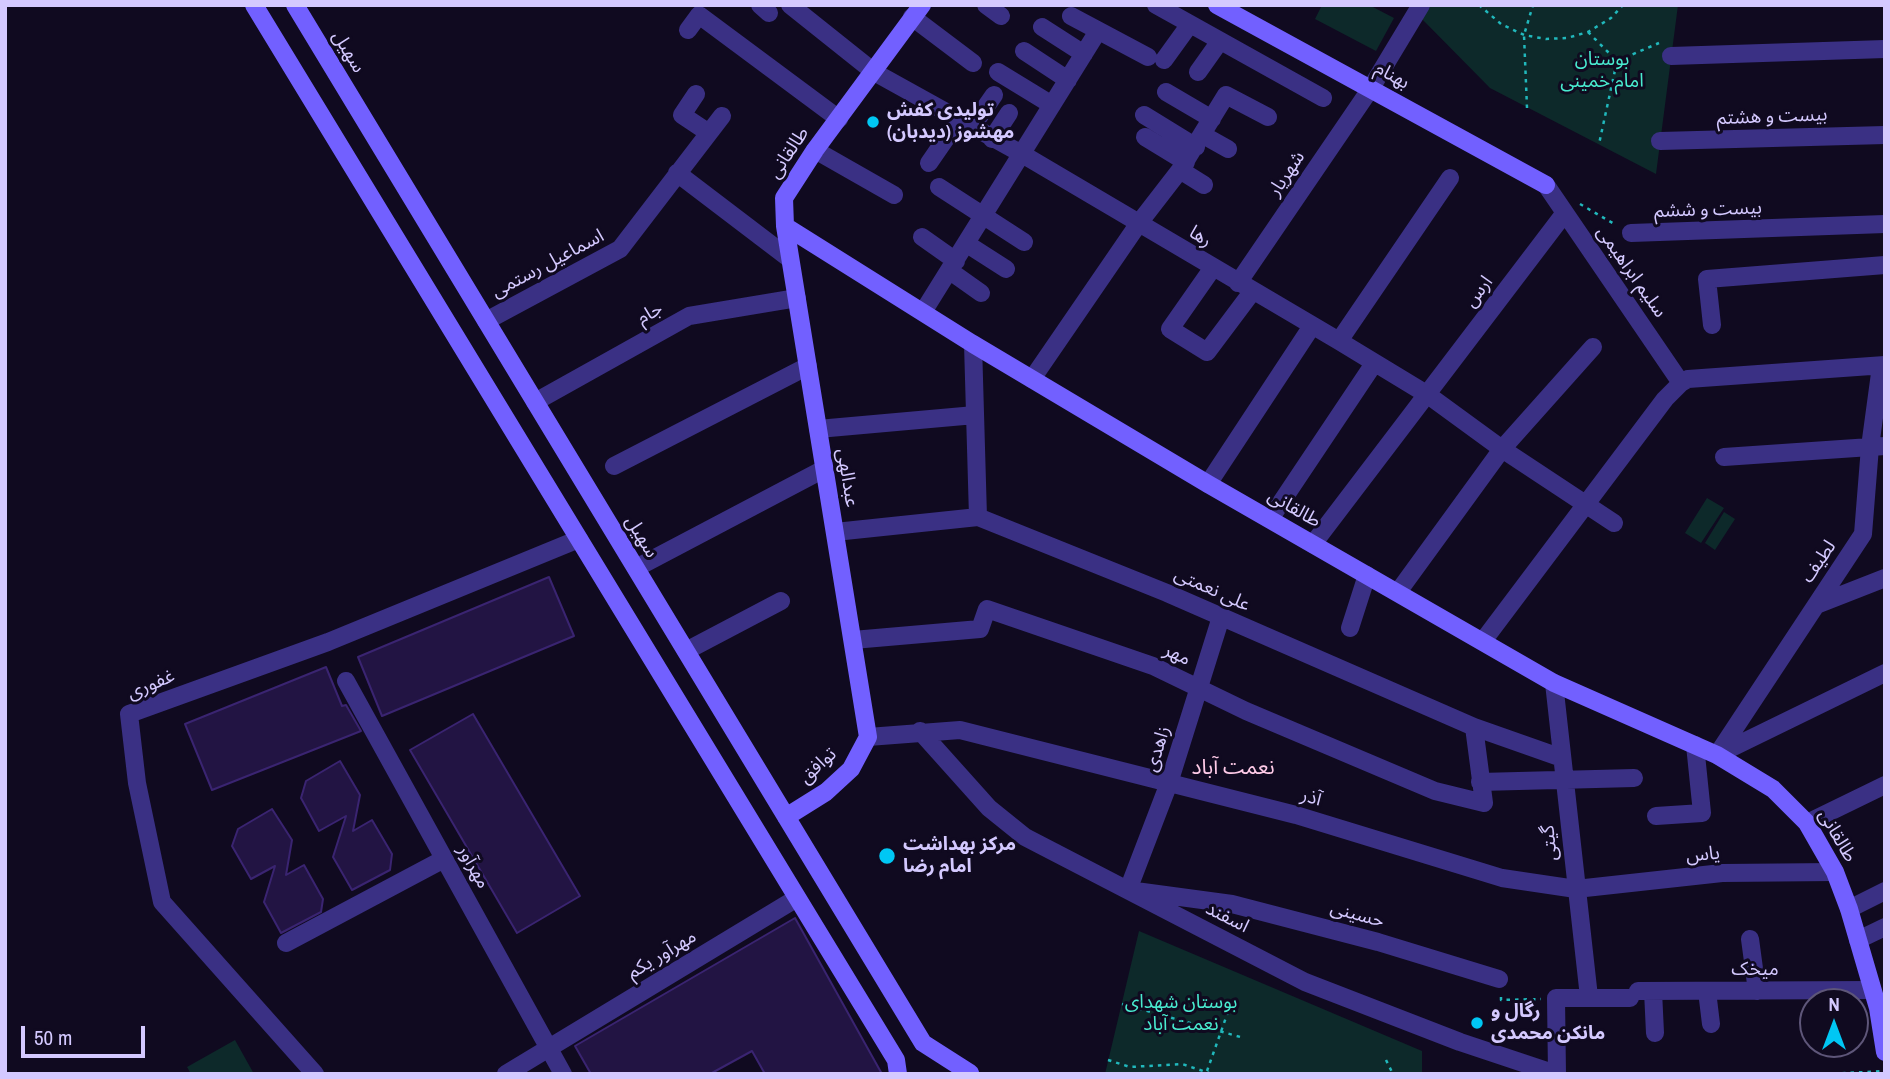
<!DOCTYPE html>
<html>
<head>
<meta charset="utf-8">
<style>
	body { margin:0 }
	#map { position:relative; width:1890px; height:1079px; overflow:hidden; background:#100a20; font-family:"Archivo Narrow",sans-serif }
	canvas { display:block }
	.frame { position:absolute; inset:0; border:7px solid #d4c9ff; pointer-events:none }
	.north { position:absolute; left:1799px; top:988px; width:70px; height:70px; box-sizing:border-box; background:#100a20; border:2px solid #5e5679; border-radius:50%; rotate:0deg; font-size:19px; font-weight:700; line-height:28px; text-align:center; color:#d4c9ff }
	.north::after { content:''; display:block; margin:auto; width:24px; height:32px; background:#00c7f4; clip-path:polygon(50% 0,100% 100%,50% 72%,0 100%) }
	.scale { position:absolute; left:21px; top:1026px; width:124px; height:32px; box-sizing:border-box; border:4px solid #d4c9ff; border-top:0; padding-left:9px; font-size:21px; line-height:24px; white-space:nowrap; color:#d4c9ff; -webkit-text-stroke:5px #100a20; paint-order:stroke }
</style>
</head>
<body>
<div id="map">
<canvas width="1890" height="1079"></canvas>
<div class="frame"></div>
<div class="north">N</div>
<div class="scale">50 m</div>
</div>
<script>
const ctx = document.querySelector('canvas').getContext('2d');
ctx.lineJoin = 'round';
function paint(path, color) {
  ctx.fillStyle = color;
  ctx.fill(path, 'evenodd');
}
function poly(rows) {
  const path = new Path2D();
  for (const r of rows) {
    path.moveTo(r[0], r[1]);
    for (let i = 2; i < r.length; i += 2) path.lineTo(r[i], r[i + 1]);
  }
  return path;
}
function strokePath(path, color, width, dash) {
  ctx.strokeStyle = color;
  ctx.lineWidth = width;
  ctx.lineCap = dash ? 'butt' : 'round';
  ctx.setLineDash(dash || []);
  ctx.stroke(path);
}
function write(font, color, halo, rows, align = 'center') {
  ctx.font = font + ' "Archivo Narrow","Noto Sans Arabic",sans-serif';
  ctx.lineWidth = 6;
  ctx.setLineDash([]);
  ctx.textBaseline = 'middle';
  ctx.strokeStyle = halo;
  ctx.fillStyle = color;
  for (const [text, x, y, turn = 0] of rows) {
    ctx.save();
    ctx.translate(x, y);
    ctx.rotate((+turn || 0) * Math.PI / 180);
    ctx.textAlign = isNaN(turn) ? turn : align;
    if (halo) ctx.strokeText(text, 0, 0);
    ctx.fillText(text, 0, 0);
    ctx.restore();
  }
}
paint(poly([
	[1322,5,1369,5,1394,18,1376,51,1315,19],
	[1427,5,1678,5,1656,174,1490,88,1420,17],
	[1707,498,1724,508,1701,543,1685,533],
	[1724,512,1735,519,1715,550,1705,543],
	[1139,931,1422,1051,1422,1074,1105,1074],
	[235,1040,254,1074,191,1074,187,1067]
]), '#0d292a');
const building = poly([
	[549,577,574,636,382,716,358,657,549,577],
	[326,667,342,706,346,705,361,731,212,790,185,724,326,667],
	[473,714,580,896,517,933,410,750,473,714],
	[340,761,360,795,353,831,372,820,392,854,390,870,352,890,333,857,346,816,319,831,301,798,306,781,340,761],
	[272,809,292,840,286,875,304,865,323,899,321,912,281,933,264,902,275,866,251,879,232,846,238,829,272,809],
	[795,918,882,1074,765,1074,752,1051,710,1074,591,1074,575,1046,795,918]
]);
paint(building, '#221443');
strokePath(building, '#3a2471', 2);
strokePath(poly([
	[1479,5,1501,24,1524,35,1546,39,1567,38,1588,32,1611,18,1623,5],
	[1588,32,1617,61,1599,144],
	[1617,61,1659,43],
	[1527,108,1524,35,1533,5],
	[1580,204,1616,225],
	[1501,997,1501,1000,1541,999],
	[1122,1004,1244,1038],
	[1108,1060,1130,1067,1182,1064,1212,1074],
	[1386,1060,1393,1074],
	[1207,1071,1229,1009],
	[1825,1074,1885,1071]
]), '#21b8bc', 2.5, [3.5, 5]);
strokePath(poly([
	[760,5,769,13],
	[790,5,874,72,1022,154,1339,341,1428,395,1502,449,1614,523],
	[986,5,1001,16],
	[1156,5,1323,98],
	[1071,16,1148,57],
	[912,17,973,63],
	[1042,27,1084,54],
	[688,30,699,15,839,119],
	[1024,51,1068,80],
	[1671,56,1885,49],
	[1164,60,1190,24],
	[998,72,1052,105],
	[1198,72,1220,41],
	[1166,92,1212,119],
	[696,94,682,115,709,133],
	[1144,115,1196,147],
	[971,128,994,95],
	[1203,135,1228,149],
	[1145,137,1186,162],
	[992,139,1009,113],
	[1660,141,1885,135],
	[815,150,894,195],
	[929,163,958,121],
	[1180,170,1204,185],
	[677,173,790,259],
	[1546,185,1681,383],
	[939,187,1024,242],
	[1631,233,1885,224],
	[922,237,956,261],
	[967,244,1006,269],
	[1212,269,1170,329,1207,352,1252,292],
	[950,271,981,293],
	[1238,283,1371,88,1421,5],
	[923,312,1098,31],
	[486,321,620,249,722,116],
	[1712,325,1707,279,1885,265],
	[1339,341,1450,178],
	[973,344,978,517],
	[1032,379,1139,223,1180,170,1226,95,1268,117],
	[535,402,689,316,797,298],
	[818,429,975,415],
	[1724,457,1885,446],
	[614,466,808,366],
	[1208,484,1312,326],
	[1270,519,1373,365],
	[835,532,978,517,1167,593,1474,727,1562,758],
	[1313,544,1564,214],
	[636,568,824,469],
	[1398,592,1502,449,1593,347],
	[1816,605,1885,578],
	[1221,617,1169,783,1128,890,1232,904,1378,942,1499,979],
	[1350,628,1367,575],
	[853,640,980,629,987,609,1153,666,1246,711,1435,791,1484,803,1474,727],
	[1483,641,1665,399,1681,383,1688,379,1885,365],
	[686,651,781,601],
	[346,681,563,1074],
	[1554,683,1589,997],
	[920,731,989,808,1025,837,1305,982,1460,1042,1556,1074],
	[868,737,960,730,1296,815,1502,878,1576,889,1722,873,1835,872],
	[1717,755,1863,534,1870,447,1881,366],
	[1717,755,1885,673],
	[1480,782,1634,778],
	[1656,816,1702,813,1695,745],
	[1807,823,1885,785],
	[1849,909,1885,891],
	[1750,939,1757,991],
	[1858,940,1885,927],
	[286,943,444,859],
	[1638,991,1872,990],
	[1653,991,1655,1033],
	[1707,991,1711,1024],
	[315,1074,162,902,137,783,129,714,328,642,579,539],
	[506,1074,797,898],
	[1557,1074,1556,998,1630,998]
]), '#3a3084', 18);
strokePath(poly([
	[254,5,896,1060,898,1074],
	[295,5,923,1043,970,1073],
	[1217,5,1546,185],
	[785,226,973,344,1208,484,1554,683,1717,755,1773,789,1807,823,1835,872,1849,909,1878,1008,1885,1052],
	[786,817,826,792,851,769,868,737,785,226,784,198,815,150,922,5]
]), '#7260ff', 18);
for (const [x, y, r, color] of [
	[873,122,7,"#00c7f4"],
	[887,856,9,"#00c7f4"],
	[1477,1023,7,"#00c7f4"]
]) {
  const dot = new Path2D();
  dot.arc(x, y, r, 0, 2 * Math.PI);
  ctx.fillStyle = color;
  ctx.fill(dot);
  strokePath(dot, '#100a20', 2.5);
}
write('19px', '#d4c9ff', '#100a20', [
	["سهیل",348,52,59],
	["بهنام",1392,76,29],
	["بیست و هشتم",1772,117,-2],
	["طالقانی",789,153,-56],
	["شهریار",1287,174,-56],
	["بیست و ششم",1708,210,-2],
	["رها",1200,237,32],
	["اسماعیل رستمی",548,264,-28],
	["سلیم ابراهیمی",1631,272,55],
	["ارس",1479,292,-53],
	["جام",650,314,-29],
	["عبدالهی",847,478,81],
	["طالقانی",1294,509,30],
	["سهیل",641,537,59],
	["لطیف",1819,562,-56],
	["علی نعمتی",1212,590,24],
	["مهر",1177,655,25],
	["غفوری",151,685,-23],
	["زاهدی",1158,749,-72],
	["توافق",818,766,-42],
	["آذر",1311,798,16],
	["طالقانی",1837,836,60],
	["گیتی",1550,843,-96],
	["یاس",1703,855,-5],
	["مهرآور",473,867,61],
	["حسینی",1357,915,15],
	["اسفند",1227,918,27],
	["مهرآور یکم",662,955,-31],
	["میخک",1755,970]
]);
write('19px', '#49ebd0', '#100a20', [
	["بوستان",1602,60],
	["امام خمینی",1602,82],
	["بوستان شهدای",1181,1003],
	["نعمت آباد",1181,1025]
]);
write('bold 19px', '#d4c9ff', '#100a20', [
	["تولیدی کفش",887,111],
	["مهشوز (دیدبان)",887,133],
	["مرکز بهداشت",903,845],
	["امام رضا",903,867],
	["رگال و",1491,1012],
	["مانکن محمدی",1491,1034]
], 'left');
write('21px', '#ffcbe8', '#100a20', [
	["نعمت آباد",1233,768]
]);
</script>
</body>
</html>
